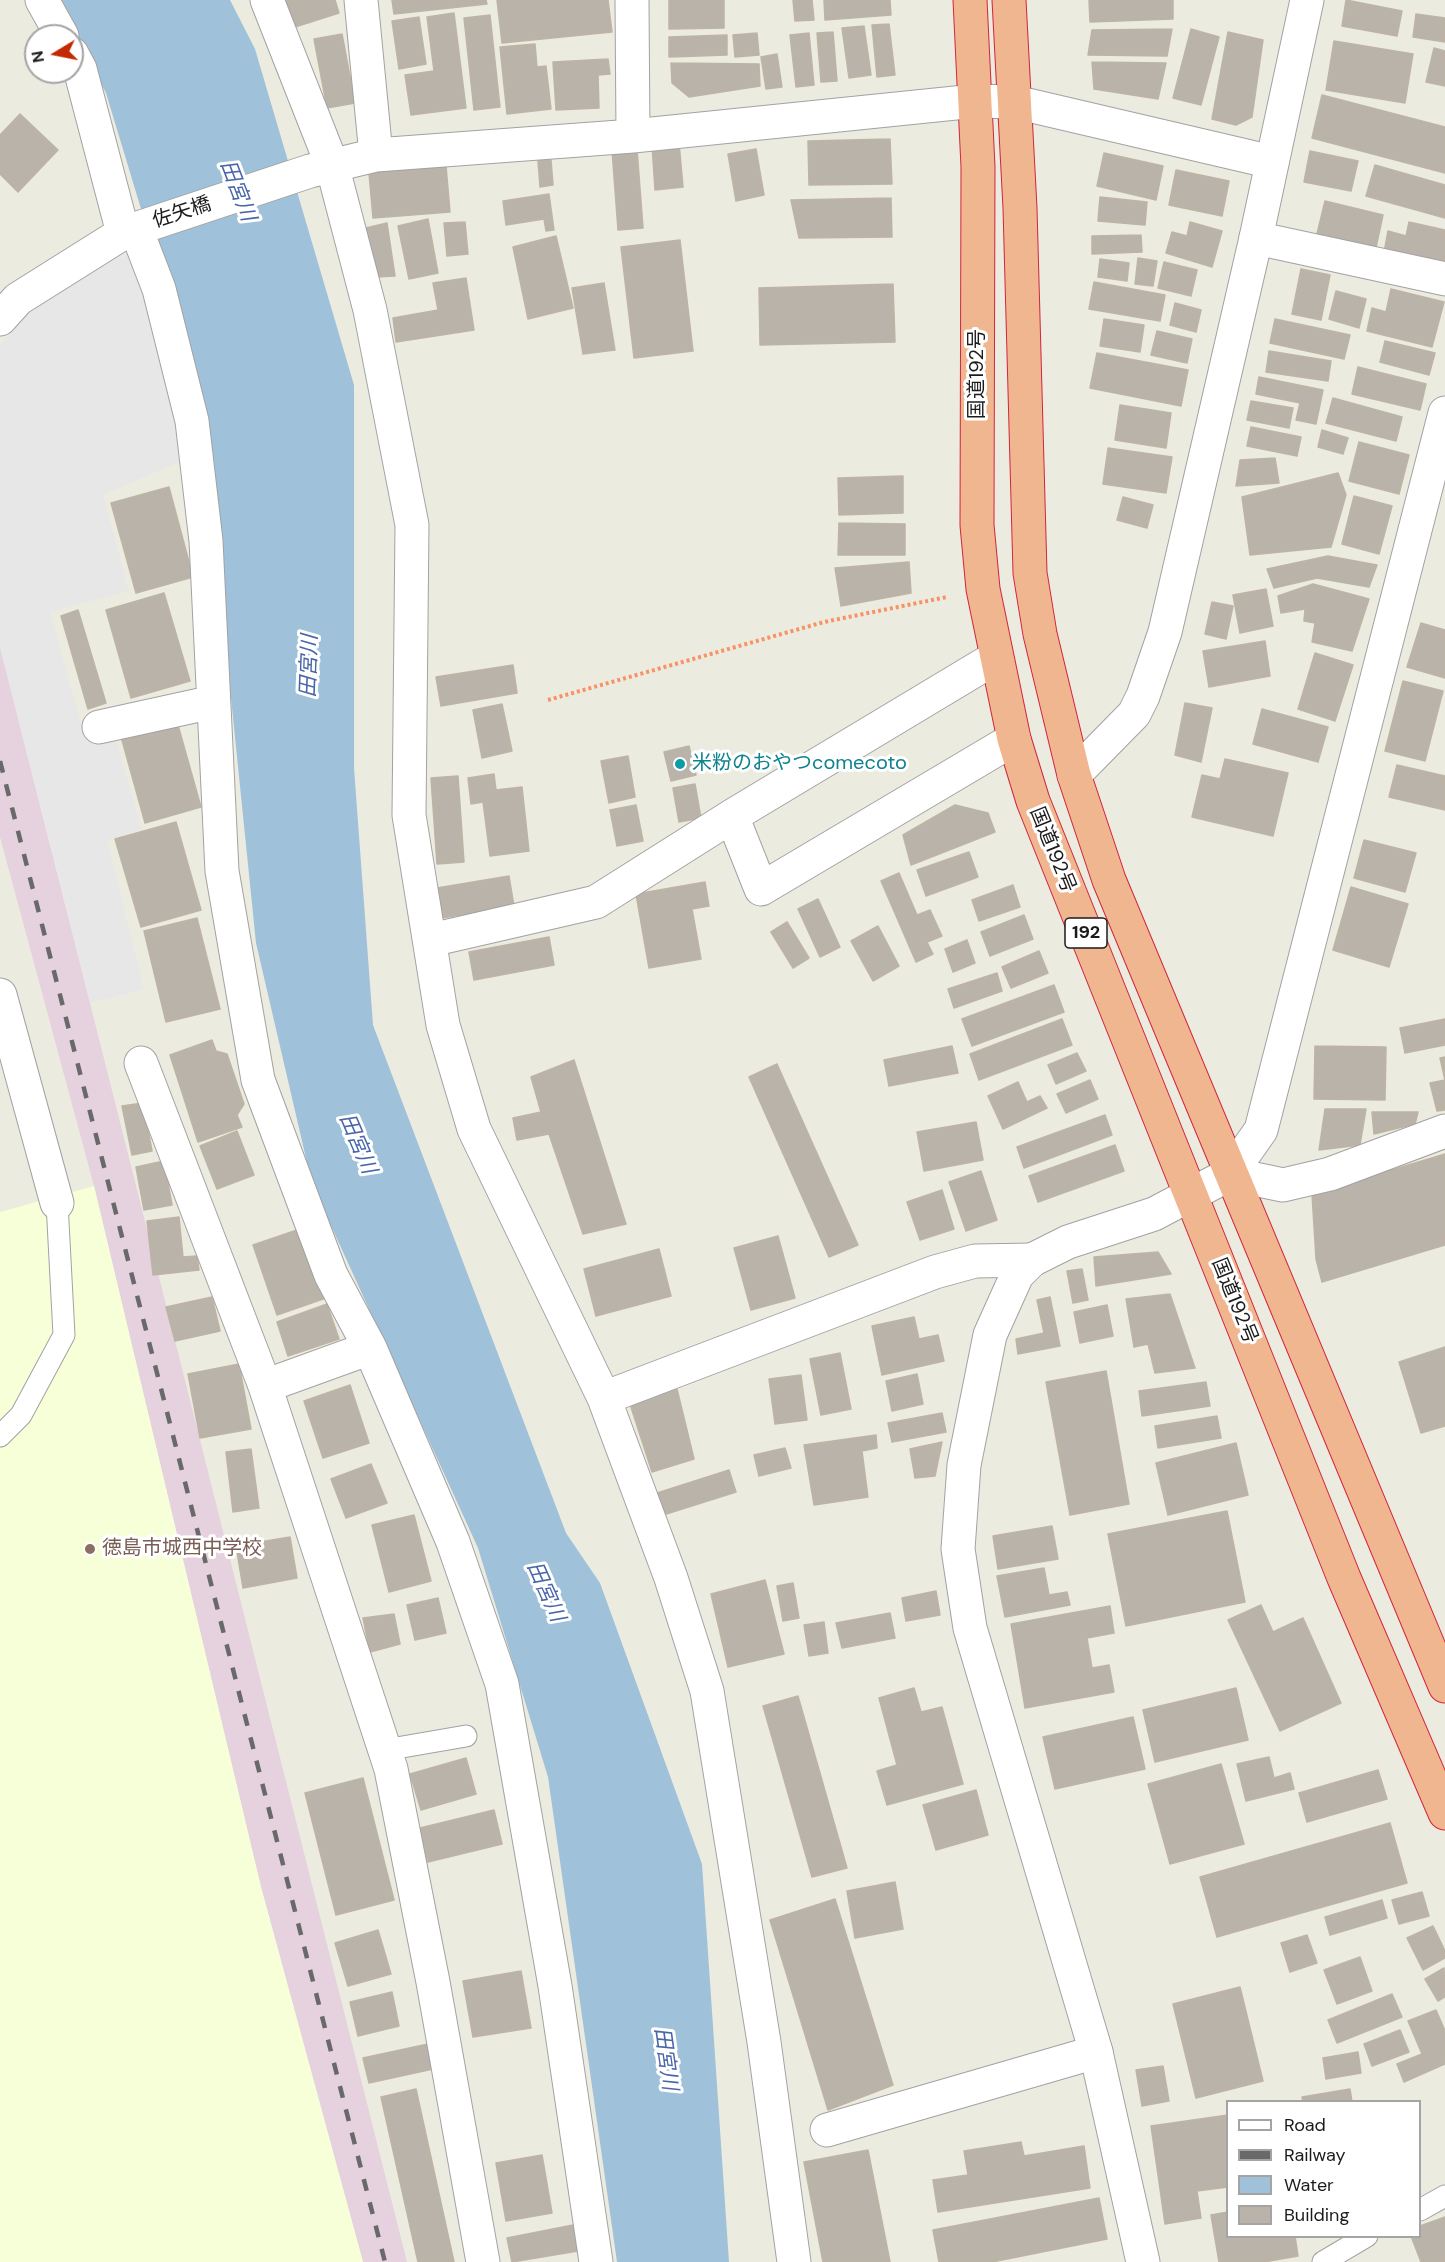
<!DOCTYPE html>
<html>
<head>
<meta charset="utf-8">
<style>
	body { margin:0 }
	#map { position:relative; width:1445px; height:2262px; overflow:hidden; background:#ecebe0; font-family:"DM Sans",sans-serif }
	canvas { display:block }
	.legend { position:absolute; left:1226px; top:2100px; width:195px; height:138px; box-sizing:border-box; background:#fff; border:2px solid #a4a4a4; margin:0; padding:8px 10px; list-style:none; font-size:18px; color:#1b1b1b }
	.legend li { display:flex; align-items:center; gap:12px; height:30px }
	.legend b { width:30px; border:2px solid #a4a4a4 }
	.north { position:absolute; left:24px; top:24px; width:60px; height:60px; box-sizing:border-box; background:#fff; border:2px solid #a4a4a4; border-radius:50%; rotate:260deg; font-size:16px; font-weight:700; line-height:24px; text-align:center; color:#1b1b1b }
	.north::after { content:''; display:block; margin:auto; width:21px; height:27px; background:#c32902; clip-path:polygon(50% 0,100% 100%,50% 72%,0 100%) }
</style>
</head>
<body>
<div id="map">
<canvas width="1445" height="2262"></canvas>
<ul class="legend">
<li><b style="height:8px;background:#fff"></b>Road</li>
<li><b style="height:8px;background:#696969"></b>Railway</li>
<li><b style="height:16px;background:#a0c1da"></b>Water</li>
<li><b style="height:16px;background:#b9b3aa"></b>Building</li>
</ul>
<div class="north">N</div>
</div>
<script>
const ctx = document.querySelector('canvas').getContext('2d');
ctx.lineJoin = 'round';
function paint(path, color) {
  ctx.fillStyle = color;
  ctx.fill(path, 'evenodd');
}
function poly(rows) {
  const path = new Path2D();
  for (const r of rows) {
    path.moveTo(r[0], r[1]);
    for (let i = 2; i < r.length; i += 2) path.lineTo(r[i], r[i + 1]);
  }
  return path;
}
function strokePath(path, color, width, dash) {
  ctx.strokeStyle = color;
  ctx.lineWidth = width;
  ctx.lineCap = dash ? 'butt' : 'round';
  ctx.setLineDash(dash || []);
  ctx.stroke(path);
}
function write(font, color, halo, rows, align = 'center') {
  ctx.font = font + ' "DM Sans","Noto Sans JP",sans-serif';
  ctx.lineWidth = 6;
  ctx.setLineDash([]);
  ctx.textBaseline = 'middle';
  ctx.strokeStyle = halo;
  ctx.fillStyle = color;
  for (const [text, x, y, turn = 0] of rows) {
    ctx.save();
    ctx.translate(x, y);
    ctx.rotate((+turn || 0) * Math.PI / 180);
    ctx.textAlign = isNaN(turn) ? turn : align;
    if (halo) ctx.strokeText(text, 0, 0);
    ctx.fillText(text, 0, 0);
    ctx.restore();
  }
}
paint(poly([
	[0,647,90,1003,407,2262,363,2262,261,1887,94,1186,0,837]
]), '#e5d2de');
paint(poly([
	[94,1186,261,1887,363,2262,0,2262,0,1212]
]), '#f6ffd7');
paint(poly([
	[133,242,191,457,103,495,129,591,50,612,86,742,115,735,142,830,107,840,144,989,90,1003,0,647,0,345,50,287]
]), '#e7e7e7');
paint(poly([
	[58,0,230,0,255,49,354,385,354,768,373,1025,566,1533,600,1583,702,1864,729,2262,617,2262,548,1777,478,1548,312,1184,256,943,226,649,209,434,106,93]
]), '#a0c1da');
const building = poly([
	[286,0,335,0,339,13,295,27,286,0],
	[392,0,486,0,487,4,394,14,392,0],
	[497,0,608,0,612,32,502,43,497,0],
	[669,0,724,0,724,28,669,29,669,0],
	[793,0,812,0,814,20,795,21,793,0],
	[824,0,890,0,891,15,825,20,824,0],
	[1089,0,1173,0,1173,19,1090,22,1089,0],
	[1346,0,1402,11,1397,36,1342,26,1346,0],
	[454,13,466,108,411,115,405,75,434,71,427,17,454,13],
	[1416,14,1445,18,1445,42,1413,37,1416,14],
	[490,15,500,107,474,110,464,18,490,15],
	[419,17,426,64,399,69,392,21,419,17],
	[889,24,895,75,877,77,872,25,889,24],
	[864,26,871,75,849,78,842,28,864,26],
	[1172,29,1167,56,1088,55,1092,30,1172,29],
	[1191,29,1219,37,1201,105,1173,98,1191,29],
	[833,32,837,81,821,82,817,33,833,32],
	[1228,32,1263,40,1252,117,1236,125,1212,119,1228,32],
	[757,33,759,55,735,57,733,35,757,33],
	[809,33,814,85,796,87,790,35,809,33],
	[342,34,355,103,327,108,314,39,342,34],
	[727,35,727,55,669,57,669,37,727,35],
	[1334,41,1413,54,1405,103,1326,90,1334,41],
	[535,44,537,67,546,66,551,109,507,114,500,47,535,44],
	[1434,48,1445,51,1445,86,1426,82,1434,48],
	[777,54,782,87,766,89,761,57,777,54],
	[608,59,610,74,598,75,599,108,556,110,553,62,608,59],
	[1092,62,1166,63,1158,99,1094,89,1092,62],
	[671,63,759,64,760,86,689,97,672,83,671,63],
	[1322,95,1445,127,1445,173,1312,138,1322,95],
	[20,114,58,150,18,192,0,174,0,135,20,114],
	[890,139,892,184,809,185,808,141,890,139],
	[679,143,683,187,655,190,652,145,679,143],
	[637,149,643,228,618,230,612,150,637,149],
	[756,149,764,195,736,201,728,154,756,149],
	[1310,151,1358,161,1351,191,1304,182,1310,151],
	[1104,153,1163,166,1156,200,1097,186,1104,153],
	[551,160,553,185,540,187,538,161,551,160],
	[1375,165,1445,185,1445,218,1366,196,1375,165],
	[446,166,450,212,373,218,369,173,446,166],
	[1176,170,1229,181,1222,216,1169,205,1176,170],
	[549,194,554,230,546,231,544,219,506,225,503,201,549,194],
	[1100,197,1147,202,1145,225,1098,221,1100,197],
	[891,198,892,237,799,238,791,200,891,198],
	[1325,201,1383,215,1375,252,1316,238,1325,201],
	[428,219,438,273,409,279,398,226,428,219],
	[465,222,468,254,447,256,444,223,465,222],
	[1190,222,1222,231,1212,267,1166,253,1172,232,1187,236,1190,222],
	[1409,222,1445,230,1445,272,1383,258,1388,231,1406,236,1409,222],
	[387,223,395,276,376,277,366,228,387,223],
	[1141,235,1142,252,1092,254,1092,236,1141,235],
	[556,236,573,308,528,319,513,247,556,236],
	[680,240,693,351,634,358,621,247,680,240],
	[1138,258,1157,261,1153,286,1135,284,1138,258],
	[1100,259,1129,263,1127,281,1098,277,1100,259],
	[1164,262,1197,270,1191,296,1158,288,1164,262],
	[1301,269,1330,275,1321,320,1292,314,1301,269],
	[466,278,474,330,396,342,393,318,438,310,433,283,466,278],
	[1094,282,1165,295,1160,321,1089,309,1094,282],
	[604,283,615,350,583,354,572,288,604,283],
	[893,284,895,342,760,345,759,288,893,284],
	[1391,289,1444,302,1432,347,1367,331,1372,308,1386,312,1391,289],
	[1336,291,1366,299,1359,328,1329,319,1336,291],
	[1175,303,1201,310,1196,332,1170,325,1175,303],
	[1104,319,1144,325,1140,352,1100,346,1104,319],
	[1275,319,1350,335,1344,359,1270,343,1275,319],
	[1157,331,1192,339,1187,363,1151,355,1157,331],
	[1385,341,1435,353,1429,375,1380,362,1385,341],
	[1269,351,1331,361,1328,381,1266,372,1269,351],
	[1097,353,1188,370,1181,406,1090,388,1097,353],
	[1358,367,1426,384,1420,410,1352,394,1358,367],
	[1259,377,1323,390,1316,424,1296,420,1300,403,1256,394,1259,377],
	[1333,398,1402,417,1396,441,1326,423,1333,398],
	[1251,401,1293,408,1289,428,1247,420,1251,401],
	[1120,405,1171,413,1166,448,1115,440,1120,405],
	[1251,427,1301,437,1297,456,1247,446,1251,427],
	[1322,430,1348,438,1343,454,1318,447,1322,430],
	[1359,442,1409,455,1399,494,1349,481,1359,442],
	[1108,448,1172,457,1166,493,1103,484,1108,448],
	[1275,458,1279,483,1236,486,1240,460,1275,458],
	[1338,473,1346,495,1331,547,1250,555,1242,497,1338,473],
	[903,476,903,513,839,515,838,478,903,476],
	[169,487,193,577,136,593,111,503,169,487],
	[1354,496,1392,506,1379,554,1342,544,1354,496],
	[1123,497,1153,505,1147,528,1117,520,1123,497],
	[839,523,905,524,905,555,838,555,839,523],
	[1328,556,1377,565,1369,587,1317,578,1274,588,1267,569,1328,556],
	[909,562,911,593,841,606,835,568,909,562],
	[1313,584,1369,599,1352,651,1312,642,1315,623,1304,621,1305,609,1281,613,1278,596,1313,584],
	[1266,589,1273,626,1240,633,1233,595,1266,589],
	[164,593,190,681,131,698,106,610,164,593],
	[1212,602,1233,606,1226,639,1205,634,1212,602],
	[78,610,106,703,88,709,61,616,78,610],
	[1421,623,1445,630,1445,678,1407,667,1421,623],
	[1265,641,1270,676,1209,687,1203,651,1265,641],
	[1315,653,1353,665,1335,721,1298,709,1315,653],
	[513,665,517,693,441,706,436,677,513,665],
	[1403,681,1443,691,1425,761,1385,751,1403,681],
	[1185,703,1212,708,1201,762,1175,755,1185,703],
	[502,704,512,751,482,758,473,710,502,704],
	[1262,709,1328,727,1318,762,1253,744,1262,709],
	[176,718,201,807,145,823,120,733,176,718],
	[689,746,696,775,671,781,664,752,689,746],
	[628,756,635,797,609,803,601,761,628,756],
	[1225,759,1288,773,1273,836,1192,817,1202,775,1220,779,1225,759],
	[1397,765,1445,776,1445,810,1389,797,1397,765],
	[494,774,496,790,522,787,529,851,490,856,483,802,471,804,468,778,494,774],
	[458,776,464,862,437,864,431,778,458,776],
	[695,784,701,818,679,822,673,788,695,784],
	[636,805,643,841,617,846,610,810,636,805],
	[955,805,988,813,995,832,911,865,903,835,955,805],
	[176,822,201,910,141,927,115,839,176,822],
	[1364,840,1416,853,1405,892,1354,878,1364,840],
	[969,852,978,877,926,896,917,870,969,852],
	[899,873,917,915,930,910,942,936,927,942,933,954,916,962,881,881,899,873],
	[509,876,514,906,442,918,437,888,509,876],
	[705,882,709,906,692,909,701,959,649,968,636,894,705,882],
	[1013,885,1020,907,979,921,972,900,1013,885],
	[1351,887,1408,904,1389,967,1333,950,1351,887],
	[818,899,840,947,820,957,798,909,818,899],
	[1024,915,1033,939,990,956,981,932,1024,915],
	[197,918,220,1009,166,1022,144,931,197,918],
	[787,922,809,958,793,968,771,932,787,922],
	[878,926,899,966,873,981,851,941,878,926],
	[549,937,554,965,474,980,469,952,549,937],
	[967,940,975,963,953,972,945,949,967,940],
	[1039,951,1048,973,1011,988,1002,967,1039,951],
	[997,973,1002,991,954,1008,948,989,997,973],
	[1054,985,1064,1012,972,1046,962,1019,1054,985],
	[1062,1019,1072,1045,979,1080,970,1054,1062,1019],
	[1445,1019,1445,1045,1405,1053,1400,1028,1445,1019],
	[212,1040,216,1051,227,1054,244,1104,237,1115,242,1127,198,1142,170,1055,212,1040],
	[952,1046,958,1073,889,1086,884,1060,952,1046],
	[1315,1046,1386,1047,1385,1100,1314,1099,1315,1046],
	[1077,1053,1086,1071,1056,1084,1048,1065,1077,1053],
	[1445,1057,1445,1110,1437,1111,1430,1083,1445,1080,1440,1058,1445,1057],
	[574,1060,626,1224,583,1234,549,1134,517,1140,513,1118,541,1112,531,1077,574,1060],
	[777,1064,858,1245,829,1257,749,1077,777,1064],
	[1090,1080,1098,1099,1066,1113,1057,1094,1090,1080],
	[1018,1082,1027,1102,1040,1096,1047,1108,1003,1129,988,1096,1018,1082],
	[143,1103,152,1151,132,1155,122,1106,143,1103],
	[1325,1109,1366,1109,1360,1145,1319,1150,1325,1109],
	[1372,1112,1418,1112,1415,1124,1374,1134,1372,1112],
	[1105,1115,1112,1135,1024,1168,1017,1147,1105,1115],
	[976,1122,983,1160,924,1171,917,1132,976,1122],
	[237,1131,254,1175,217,1189,200,1146,237,1131],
	[1115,1145,1124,1171,1038,1202,1029,1176,1115,1145],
	[1445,1154,1445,1245,1322,1282,1316,1259,1312,1194,1445,1154],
	[164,1161,172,1205,144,1210,136,1167,164,1161],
	[981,1171,997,1220,966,1231,949,1182,981,1171],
	[942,1190,954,1229,920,1240,907,1202,942,1190],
	[179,1217,183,1257,197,1256,199,1270,153,1275,147,1221,179,1217],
	[303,1228,326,1298,277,1315,253,1245,303,1228],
	[778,1236,795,1298,751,1310,734,1248,778,1236],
	[659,1249,671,1296,596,1316,584,1269,659,1249],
	[1158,1252,1171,1274,1096,1286,1094,1257,1158,1252],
	[1082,1269,1088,1300,1073,1303,1067,1271,1082,1269],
	[1170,1294,1195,1368,1155,1373,1148,1344,1134,1347,1126,1299,1170,1294],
	[212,1297,220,1331,175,1341,166,1307,212,1297],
	[1050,1297,1060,1346,1018,1354,1016,1339,1044,1333,1037,1300,1050,1297],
	[327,1304,339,1339,288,1356,277,1322,327,1304],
	[1107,1305,1113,1336,1080,1343,1074,1312,1107,1305],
	[914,1317,919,1339,938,1335,944,1361,882,1375,872,1326,914,1317],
	[1445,1347,1445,1426,1421,1433,1399,1362,1445,1347],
	[840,1353,851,1409,821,1415,810,1359,840,1353],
	[239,1364,251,1429,200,1438,188,1374,239,1364],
	[1106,1371,1129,1504,1070,1515,1046,1382,1106,1371],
	[917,1374,923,1404,892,1411,886,1381,917,1374],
	[801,1375,807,1420,775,1424,769,1379,801,1375],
	[1206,1382,1210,1406,1142,1416,1139,1391,1206,1382],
	[350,1385,369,1443,323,1458,304,1401,350,1385],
	[677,1389,694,1459,652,1472,630,1404,677,1389],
	[942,1413,946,1432,892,1442,888,1423,942,1413],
	[1217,1416,1221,1438,1158,1448,1155,1426,1217,1416],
	[876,1435,877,1448,862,1451,868,1497,814,1505,804,1445,876,1435],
	[942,1442,935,1476,915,1478,910,1449,942,1442],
	[1236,1443,1248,1495,1168,1515,1156,1463,1236,1443],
	[785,1448,791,1468,759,1476,754,1455,785,1448],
	[251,1449,259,1508,233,1512,226,1452,251,1449],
	[371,1464,387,1503,346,1518,331,1479,371,1464],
	[729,1470,736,1492,660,1516,654,1494,729,1470],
	[1227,1511,1245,1602,1126,1626,1108,1534,1227,1511],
	[414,1515,431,1581,389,1592,372,1525,414,1515],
	[1052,1526,1058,1559,998,1569,993,1536,1052,1526],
	[290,1537,297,1578,243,1588,236,1546,290,1537],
	[1044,1568,1049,1595,1067,1592,1070,1605,1005,1617,997,1576,1044,1568],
	[765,1580,784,1654,728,1667,711,1594,765,1580],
	[793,1583,799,1618,783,1621,777,1586,793,1583],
	[936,1591,940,1615,906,1621,902,1598,936,1591],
	[438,1598,446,1633,415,1640,407,1605,438,1598],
	[1261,1605,1273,1632,1303,1618,1341,1703,1280,1731,1228,1620,1261,1605],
	[1110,1606,1114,1633,1087,1638,1092,1668,1109,1665,1114,1692,1025,1708,1011,1624,1110,1606],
	[890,1613,895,1638,842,1648,836,1623,890,1613],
	[394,1614,400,1644,370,1652,363,1618,394,1614],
	[824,1622,828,1653,809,1656,804,1625,824,1622],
	[914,1688,921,1712,942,1707,963,1784,887,1805,877,1771,897,1765,879,1698,914,1688],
	[1236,1688,1248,1740,1155,1762,1143,1710,1236,1688],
	[798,1696,847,1868,812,1877,763,1706,798,1696],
	[1133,1717,1145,1769,1055,1789,1043,1737,1133,1717],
	[1269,1757,1274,1778,1290,1773,1294,1789,1246,1801,1237,1764,1269,1757],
	[466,1758,476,1794,421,1810,410,1774,466,1758],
	[1221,1764,1244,1844,1170,1864,1148,1784,1221,1764],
	[1378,1770,1387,1799,1307,1822,1299,1793,1378,1770],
	[363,1778,394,1900,336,1915,305,1793,363,1778],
	[976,1790,988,1835,936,1850,923,1805,976,1790],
	[494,1810,502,1844,428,1862,420,1828,494,1810],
	[1390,1823,1407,1883,1217,1937,1200,1877,1390,1823],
	[895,1882,903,1929,855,1938,847,1891,895,1882],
	[1422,1892,1429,1916,1399,1924,1392,1900,1422,1892],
	[835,1899,893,2085,828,2110,770,1920,835,1899],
	[1382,1900,1387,1918,1330,1935,1325,1917,1382,1900],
	[1433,1926,1445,1951,1445,1958,1423,1970,1407,1938,1433,1926],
	[378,1930,391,1974,348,1986,335,1943,378,1930],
	[1307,1935,1317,1963,1290,1972,1281,1943,1307,1935],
	[1360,1957,1372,1991,1337,2004,1324,1970,1360,1957],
	[1444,1968,1445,1997,1438,2001,1425,1979,1444,1968],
	[521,1971,531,2028,473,2037,463,1981,521,1971],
	[1240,1987,1263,2081,1196,2098,1173,2004,1240,1987],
	[392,1992,399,2026,358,2036,350,2002,392,1992],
	[1392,1994,1402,2017,1337,2043,1328,2020,1392,1994],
	[1436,2010,1445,2031,1445,2064,1404,2082,1397,2064,1422,2054,1408,2021,1436,2010],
	[1400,2030,1409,2052,1372,2066,1364,2044,1400,2030],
	[428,2044,433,2069,369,2083,363,2058,428,2044],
	[1358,2052,1361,2073,1326,2079,1323,2058,1358,2052],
	[1163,2066,1169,2101,1142,2106,1136,2070,1163,2066],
	[416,2089,454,2262,418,2262,381,2097,416,2089],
	[1350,2089,1352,2102,1303,2102,1302,2097,1350,2089],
	[1228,2115,1228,2187,1197,2191,1201,2218,1165,2224,1151,2126,1228,2115],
	[1021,2142,1024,2156,1084,2146,1090,2188,938,2212,933,2180,968,2175,964,2151,1021,2142],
	[868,2150,890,2262,823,2262,804,2162,868,2150],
	[542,2155,552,2213,506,2221,496,2163,542,2155],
	[1099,2198,1107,2239,992,2262,939,2262,933,2230,1099,2198],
	[1228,2212,1228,2236,1295,2236,1298,2256,1264,2262,1219,2262,1211,2215,1228,2212],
	[1445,2217,1445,2262,1421,2262,1411,2236,1420,2236,1420,2226,1445,2217],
	[573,2225,578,2251,512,2262,507,2238,573,2225]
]);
paint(building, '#b9b3aa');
strokePath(building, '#beb4a3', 1.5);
const service = poly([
	[0,1436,21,1415,64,1335,57,1203],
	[385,1750,466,1736],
	[1420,2210,1445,2196],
	[1323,2262,1367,2236]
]);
const minor = poly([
	[42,0,62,36],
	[267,0,332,165,370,310,412,525,409,815,443,1025,474,1129,604,1398,671,1578,707,1691,764,2042,794,2262],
	[361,0,376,155],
	[632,0,633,136,975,101,1015,102,1272,162],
	[72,54,80,69,123,233],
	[136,229,159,289,192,421,206,541,222,871,258,1080,331,1275,370,1348,453,1542,502,1684,555,1986,596,2262],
	[1256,238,1445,279],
	[0,319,18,299,123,233,310,171,376,155,633,136],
	[995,658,732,816,761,889,1014,739],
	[99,727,213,702],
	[431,940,596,902,732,816],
	[0,995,57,1203],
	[141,1063,265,1386,391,1769,433,1982,483,2262],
	[1230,1174,1283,1185,1330,1174,1445,1131],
	[265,1386,370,1348],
	[604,1398,935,1272,975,1261,1032,1260],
	[827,2130,1096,2052]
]);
const tertiary = poly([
	[1074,775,1134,714,1143,696,1165,632,1256,238,1307,0],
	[1143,2262,1096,2052,970,1628,958,1549,964,1465,990,1335,1017,1275,1032,1260,1068,1242,1154,1214,1230,1174,1261,1130,1445,413]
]);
const trunk = poly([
	[970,0,978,167,977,525,983,589,1014,739,1033,801,1344,1578,1445,1813],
	[1009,0,1020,208,1030,573,1040,634,1074,775,1109,880,1445,1686]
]);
strokePath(service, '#a2a2a2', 23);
strokePath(minor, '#a2a2a2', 35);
strokePath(tertiary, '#a2a2a2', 35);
strokePath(trunk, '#d2253e', 35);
strokePath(poly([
	[548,700,824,622,947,597]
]), '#f89266', 4, [3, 3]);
strokePath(service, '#fff', 21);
strokePath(minor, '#fff', 33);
strokePath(tertiary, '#fff', 33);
strokePath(trunk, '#efb68f', 33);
strokePath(poly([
	[0,761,385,2262]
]), '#696969', 4.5, [12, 12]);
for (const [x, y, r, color] of [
	[680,764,6,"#0f9aa8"],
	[90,1549,6,"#8d6e63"]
]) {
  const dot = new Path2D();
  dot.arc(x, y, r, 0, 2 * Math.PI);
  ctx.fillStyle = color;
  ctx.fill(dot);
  strokePath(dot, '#fff', 2);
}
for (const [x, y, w] of [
	[1086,933,42]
]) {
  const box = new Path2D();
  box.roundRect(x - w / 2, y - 15, w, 30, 4.5);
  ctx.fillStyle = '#fff';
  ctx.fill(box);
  strokePath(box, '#1b1b1b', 1.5);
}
write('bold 18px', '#1b1b1b', null, [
	["192",1086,933]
]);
write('20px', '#1b1b1b', '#fff', [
	["佐矢橋",182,213,-18],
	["国道192号",978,374,-90],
	["国道192号",1052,850,68],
	["国道192号",1234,1301,68]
]);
write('20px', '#0d838f', '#fff', [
	["米粉のおやつcomecoto",692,764]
], 'left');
write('20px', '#785e54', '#fff', [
	["徳島市城西中学校",102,1549]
], 'left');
write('italic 21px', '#4966a8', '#fff', [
	["田宮川",237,191,69],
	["田宮川",310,666,-88],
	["田宮川",357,1144,67],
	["田宮川",545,1592,66],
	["田宮川",665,2059,82]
]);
</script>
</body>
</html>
